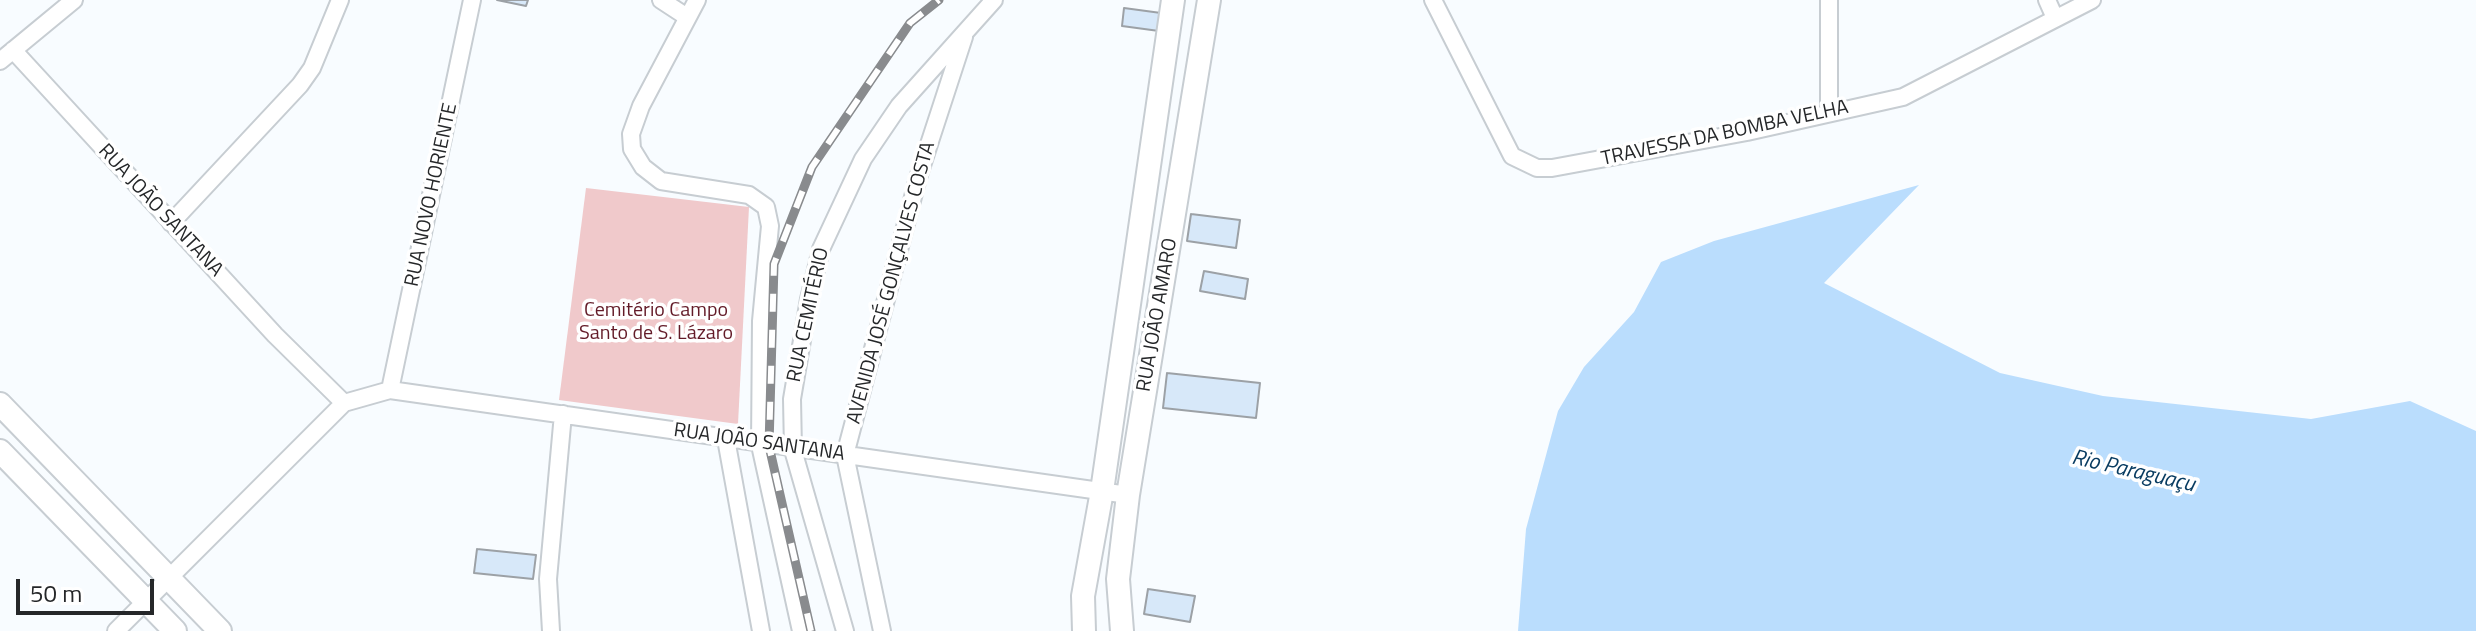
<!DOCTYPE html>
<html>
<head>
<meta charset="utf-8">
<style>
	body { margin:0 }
	#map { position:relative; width:2476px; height:631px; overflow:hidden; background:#f8fcff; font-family:"Titillium Web",sans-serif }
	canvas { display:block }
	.scale { position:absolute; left:16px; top:579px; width:138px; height:36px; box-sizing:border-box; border:4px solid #252729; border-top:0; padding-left:10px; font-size:24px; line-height:28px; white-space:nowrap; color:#252729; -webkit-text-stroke:6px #fff; paint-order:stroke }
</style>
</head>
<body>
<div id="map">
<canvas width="2476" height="631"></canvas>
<div class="scale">50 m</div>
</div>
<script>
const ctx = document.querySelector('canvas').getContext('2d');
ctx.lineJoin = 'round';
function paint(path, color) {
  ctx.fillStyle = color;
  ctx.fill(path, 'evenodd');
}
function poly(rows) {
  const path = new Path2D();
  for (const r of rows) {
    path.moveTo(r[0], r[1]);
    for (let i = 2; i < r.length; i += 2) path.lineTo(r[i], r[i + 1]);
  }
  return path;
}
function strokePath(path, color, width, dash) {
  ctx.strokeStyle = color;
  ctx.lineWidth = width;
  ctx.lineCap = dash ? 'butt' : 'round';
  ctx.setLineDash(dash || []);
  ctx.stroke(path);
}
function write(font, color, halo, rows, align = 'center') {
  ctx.font = font + ' "Titillium Web",sans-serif';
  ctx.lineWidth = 7;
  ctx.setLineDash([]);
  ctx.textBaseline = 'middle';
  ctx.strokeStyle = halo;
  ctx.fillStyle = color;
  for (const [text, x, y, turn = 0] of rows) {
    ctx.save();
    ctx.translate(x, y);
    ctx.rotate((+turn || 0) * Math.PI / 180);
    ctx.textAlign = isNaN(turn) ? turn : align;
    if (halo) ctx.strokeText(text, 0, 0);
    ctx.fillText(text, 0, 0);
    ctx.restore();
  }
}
paint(poly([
	[586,188,749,207,738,424,559,400]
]), '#f0c9cb');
paint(poly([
	[1919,185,1824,283,2000,373,2103,396,2311,419,2410,401,2476,431,2476,631,1518,631,1526,529,1558,411,1584,367,1634,312,1661,262,1714,241]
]), '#baddfd');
const building = poly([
	[497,0,528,0,526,6,497,0],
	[1124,8,1161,13,1159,31,1122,26,1124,8],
	[1191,214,1240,220,1236,248,1187,241,1191,214],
	[1204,271,1248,279,1245,299,1200,291,1204,271],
	[1167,373,1260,383,1256,418,1163,408,1167,373],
	[477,549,536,555,533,579,474,573,477,549],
	[1148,589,1195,596,1190,622,1144,614,1148,589]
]);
paint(building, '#d7e8f9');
strokePath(building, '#9ca1a6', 2);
const street = poly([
	[661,0,687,17],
	[697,0,641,106,631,134,632,149,643,167,661,181,749,195,766,207,770,226,761,321,760,445,801,631],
	[1433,0,1512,156,1537,168,1552,168,1747,132,1903,97,2092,0],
	[2047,0,2055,18],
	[13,50,275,335,344,403],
	[0,61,74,0],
	[1829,113,1829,0],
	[171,223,300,85,312,68,340,0],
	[390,390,472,0],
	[726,439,761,631],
	[116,631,344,403,390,390,1128,495],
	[551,631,548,579,563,414],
	[845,631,793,450,792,399,809,299,821,249,863,159,899,106,994,0],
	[882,631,845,455,918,178,964,37]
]);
const secondary = poly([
	[0,404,220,631],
	[0,451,175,631],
	[1084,631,1083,596,1102,491,1173,0],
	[1122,631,1118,579,1128,495,1209,0]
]);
strokePath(street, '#c7cdd2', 20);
strokePath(secondary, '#c7cdd2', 26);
strokePath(street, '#fff', 16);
strokePath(secondary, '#fff', 22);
const rail = poly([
	[811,631,769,446,774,264,812,167,910,23,939,0]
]);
strokePath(rail, '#898b8e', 9);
strokePath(rail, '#fff', 6, [18]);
write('20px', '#252729', '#fff', [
	["TRAVESSA DA BOMBA VELHA",1725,134,-12],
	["RUA NOVO HORIENTE",432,195,-78],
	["RUA JOÃO SANTANA",160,211,47],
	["AVENIDA JOSÉ GONÇALVES COSTA",892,283,-75],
	["RUA CEMITÉRIO",809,315,-78],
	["RUA JOÃO AMARO",1158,315,-80],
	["RUA JOÃO SANTANA",759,443,8]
]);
write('20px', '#631b28', '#fff', [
	["Cemitério Campo",656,311],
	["Santo de S. Lázaro",656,334]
]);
write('italic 22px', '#093c61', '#fff', [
	["Rio Paraguaçu",2133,472,13]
]);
</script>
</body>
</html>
